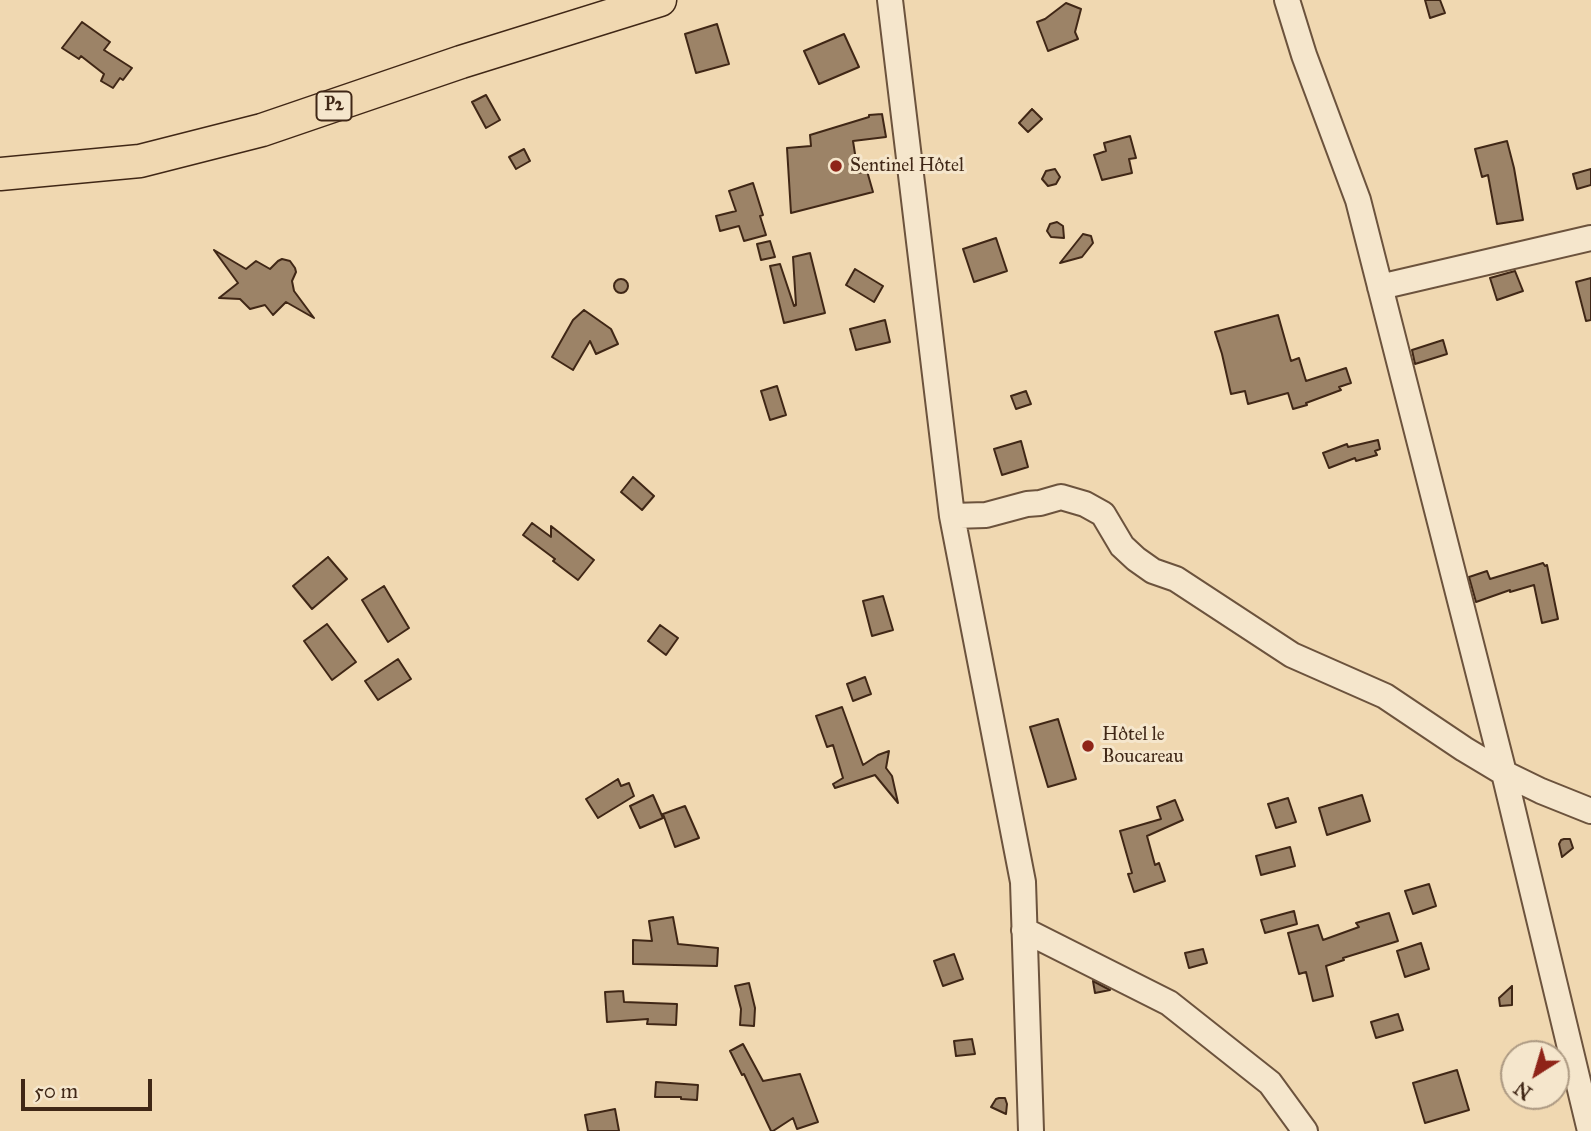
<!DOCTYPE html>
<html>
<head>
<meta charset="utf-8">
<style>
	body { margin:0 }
	#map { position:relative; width:1591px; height:1131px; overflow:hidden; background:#f0d8b1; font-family:"IM FELL Great Primer",serif }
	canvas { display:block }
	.north { position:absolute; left:1500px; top:1040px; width:70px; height:70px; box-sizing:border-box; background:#f5e6cc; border:2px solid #ad9a83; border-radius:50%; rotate:217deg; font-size:19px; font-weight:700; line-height:28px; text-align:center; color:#402716 }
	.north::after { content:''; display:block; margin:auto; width:24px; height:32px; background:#8f2418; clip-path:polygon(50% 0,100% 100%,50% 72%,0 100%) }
	.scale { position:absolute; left:21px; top:1079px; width:131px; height:32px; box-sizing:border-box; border:4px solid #402716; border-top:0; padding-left:9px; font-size:21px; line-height:24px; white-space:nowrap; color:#402716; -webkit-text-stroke:5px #f5e6cc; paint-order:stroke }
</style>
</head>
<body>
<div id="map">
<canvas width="1591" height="1131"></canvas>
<div class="north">N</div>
<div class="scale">50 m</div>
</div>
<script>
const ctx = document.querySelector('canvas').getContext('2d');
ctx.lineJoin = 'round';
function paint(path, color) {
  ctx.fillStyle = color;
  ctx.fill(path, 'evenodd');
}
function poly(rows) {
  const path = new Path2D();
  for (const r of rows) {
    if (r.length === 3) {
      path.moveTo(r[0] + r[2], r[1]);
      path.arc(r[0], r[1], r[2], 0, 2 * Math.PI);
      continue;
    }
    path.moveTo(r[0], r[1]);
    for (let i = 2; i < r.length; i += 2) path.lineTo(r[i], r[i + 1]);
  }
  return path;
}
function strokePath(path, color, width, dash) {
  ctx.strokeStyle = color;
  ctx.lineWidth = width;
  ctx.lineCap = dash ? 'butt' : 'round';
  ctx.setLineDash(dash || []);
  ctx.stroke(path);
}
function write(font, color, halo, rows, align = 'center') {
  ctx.font = font + ' "IM FELL Great Primer",serif';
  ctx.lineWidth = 6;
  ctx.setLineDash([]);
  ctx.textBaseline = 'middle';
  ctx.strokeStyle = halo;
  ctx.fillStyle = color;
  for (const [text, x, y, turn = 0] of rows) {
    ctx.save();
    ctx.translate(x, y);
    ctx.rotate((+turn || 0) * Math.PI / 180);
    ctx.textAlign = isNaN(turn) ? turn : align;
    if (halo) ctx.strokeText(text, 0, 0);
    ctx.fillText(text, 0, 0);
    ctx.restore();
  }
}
const building = poly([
	[1425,0,1440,0,1445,13,1430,18,1425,0],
	[1066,3,1081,9,1075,32,1078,39,1048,51,1037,22,1045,19,1066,3],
	[82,22,110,42,104,50,132,68,123,80,120,78,113,88,101,81,104,74,81,56,79,59,62,48,82,22],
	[717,24,729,64,696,73,685,34,717,24],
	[844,34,859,67,819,84,804,51,844,34],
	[486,95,500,120,486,128,472,102,486,95],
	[1032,109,1042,119,1028,132,1019,123,1032,109],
	[882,114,886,137,853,141,858,173,867,171,873,192,791,213,787,148,811,146,810,135,869,117,869,115,882,114],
	[1130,136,1136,158,1129,159,1132,173,1102,180,1094,155,1106,151,1104,143,1130,136],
	[1507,141,1514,168,1523,220,1497,224,1488,175,1482,177,1475,149,1507,141],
	[524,149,530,161,516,169,509,157,524,149],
	[1055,169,1060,177,1056,184,1048,186,1042,179,1046,171,1055,169],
	[1591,169,1591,185,1577,189,1573,174,1591,169],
	[753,183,763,215,760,216,766,235,744,241,739,226,720,231,716,216,736,211,729,191,753,183],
	[1057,222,1063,226,1064,238,1051,237,1047,231,1050,224,1057,222],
	[1083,234,1091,236,1093,243,1082,257,1060,263,1083,234],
	[996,238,1007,271,974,282,963,249,996,238],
	[770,241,775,257,761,260,757,244,770,241],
	[214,250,246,269,256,261,270,269,278,261,282,259,290,261,295,268,296,272,292,281,294,291,314,318,286,302,273,315,265,305,250,309,240,299,219,298,238,283,214,250],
	[810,253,825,313,784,323,770,266,780,264,794,306,796,305,793,257,810,253],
	[855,269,883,286,874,302,846,285,855,269],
	[1515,271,1523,291,1497,300,1490,278,1515,271],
	[1591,278,1591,320,1586,321,1576,282,1591,278],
	[621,286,7],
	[584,310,611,329,618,344,596,354,590,341,573,370,552,357,573,320,584,310],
	[1278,315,1291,361,1299,358,1306,381,1346,368,1351,383,1339,387,1341,390,1306,403,1307,405,1293,409,1288,393,1248,404,1245,391,1231,394,1222,354,1215,332,1278,315],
	[885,320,890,342,856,350,850,329,885,320],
	[1443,340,1447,354,1415,364,1412,350,1443,340],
	[777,386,786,415,770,420,761,391,777,386],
	[1026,391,1031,404,1016,409,1011,396,1026,391],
	[1378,440,1380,449,1375,451,1377,455,1356,461,1355,458,1329,468,1323,453,1347,444,1348,447,1378,440],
	[1021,441,1028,467,1002,475,994,449,1021,441],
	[633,477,654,496,642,510,621,492,633,477],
	[532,523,551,537,551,526,594,560,578,580,553,561,555,559,523,535,532,523],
	[328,557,347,579,312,609,293,586,328,557],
	[1543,563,1545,566,1547,565,1558,619,1542,623,1534,585,1510,592,1510,590,1476,602,1469,577,1487,571,1490,579,1543,563],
	[384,586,409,628,388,642,362,600,384,586],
	[883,596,893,630,872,636,863,601,883,596],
	[327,624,356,662,332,680,304,641,327,624],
	[660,625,678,638,666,655,648,641,660,625],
	[398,659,411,679,378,700,365,681,398,659],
	[865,677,871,694,853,701,847,684,865,677],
	[842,707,863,765,878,755,889,751,886,768,892,776,898,803,875,775,835,788,833,784,843,778,833,745,827,747,816,716,842,707],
	[1058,719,1076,779,1048,787,1030,727,1058,719],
	[618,779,621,786,629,783,634,796,598,818,586,799,618,779],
	[653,795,663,818,640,828,630,806,653,795],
	[1362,795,1370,821,1327,835,1319,808,1362,795],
	[1288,798,1296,822,1276,828,1268,804,1288,798],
	[1175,800,1183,820,1147,836,1155,865,1159,863,1165,881,1134,892,1128,874,1132,873,1120,831,1161,819,1157,807,1175,800],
	[685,806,699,838,675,847,663,814,685,806],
	[1564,839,1570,839,1573,848,1562,857,1559,844,1561,840,1564,839],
	[1290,847,1295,866,1261,875,1256,856,1290,847],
	[1429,884,1436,906,1413,914,1405,891,1429,884],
	[1294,911,1297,924,1265,933,1261,920,1294,911],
	[1389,913,1398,941,1343,958,1344,960,1326,966,1333,996,1313,1001,1306,972,1299,974,1288,933,1318,925,1323,940,1359,927,1356,923,1389,913],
	[673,917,678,944,718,948,717,966,633,964,633,940,652,941,649,921,673,917],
	[1421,943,1429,969,1405,977,1397,951,1421,943],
	[1203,949,1207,963,1189,968,1185,953,1203,949],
	[954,954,963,979,943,986,934,961,954,954],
	[1093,981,1110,990,1095,993,1093,981],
	[749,983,755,1008,754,1026,740,1025,741,1009,735,986,749,983],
	[1512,986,1512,1005,1500,1006,1499,998,1512,986],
	[623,991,624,1002,677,1004,676,1025,647,1024,648,1019,607,1022,605,992,623,991],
	[1398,1014,1403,1030,1376,1038,1371,1022,1398,1014],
	[972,1039,975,1054,956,1056,954,1041,972,1039],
	[743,1044,763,1081,800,1074,818,1122,797,1129,793,1118,773,1131,771,1131,744,1074,742,1075,730,1051,743,1044],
	[1457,1070,1469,1110,1425,1123,1413,1083,1457,1070],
	[656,1082,698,1085,697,1100,681,1099,681,1097,655,1097,656,1082],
	[999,1098,1005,1098,1007,1104,1006,1114,991,1107,996,1099,999,1098],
	[615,1109,619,1131,588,1131,585,1115,615,1109]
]);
paint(building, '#9c8367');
strokePath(building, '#402716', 2);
const minor = poly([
	[890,0,952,516,1023,882,1031,1131],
	[1287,0,1304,55,1358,200,1504,773,1590,1131],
	[1380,287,1591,238],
	[952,516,986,515,1027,504,1040,503,1061,497,1085,504,1103,514,1122,546,1136,559,1153,571,1176,579,1292,655,1385,696,1464,749,1504,773,1541,791,1591,811],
	[1024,930,1169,1003,1270,1083,1305,1131]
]);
const major = poly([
	[0,174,140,161,262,130,461,62,660,0]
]);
strokePath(minor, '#6c533d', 28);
strokePath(major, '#402716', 35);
strokePath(minor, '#f5e6cc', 24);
strokePath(major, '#f0d8b1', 32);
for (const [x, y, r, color] of [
	[836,166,7,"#8f2418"],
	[1088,746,7,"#8f2418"]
]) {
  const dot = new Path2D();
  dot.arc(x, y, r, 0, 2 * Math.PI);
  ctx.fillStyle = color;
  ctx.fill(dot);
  strokePath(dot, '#f5e6cc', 2.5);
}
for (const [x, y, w] of [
	[334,106,35]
]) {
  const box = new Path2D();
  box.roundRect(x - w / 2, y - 14.5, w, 29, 5);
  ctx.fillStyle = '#f5e6cc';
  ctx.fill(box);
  strokePath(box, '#402716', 2);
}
write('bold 18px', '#402716', null, [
	["P2",334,106]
]);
write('19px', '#402716', '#f5e6cc', [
	["Sentinel Hôtel",850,166],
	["Hôtel le",1102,735],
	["Boucareau",1102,757]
], 'left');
</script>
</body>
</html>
